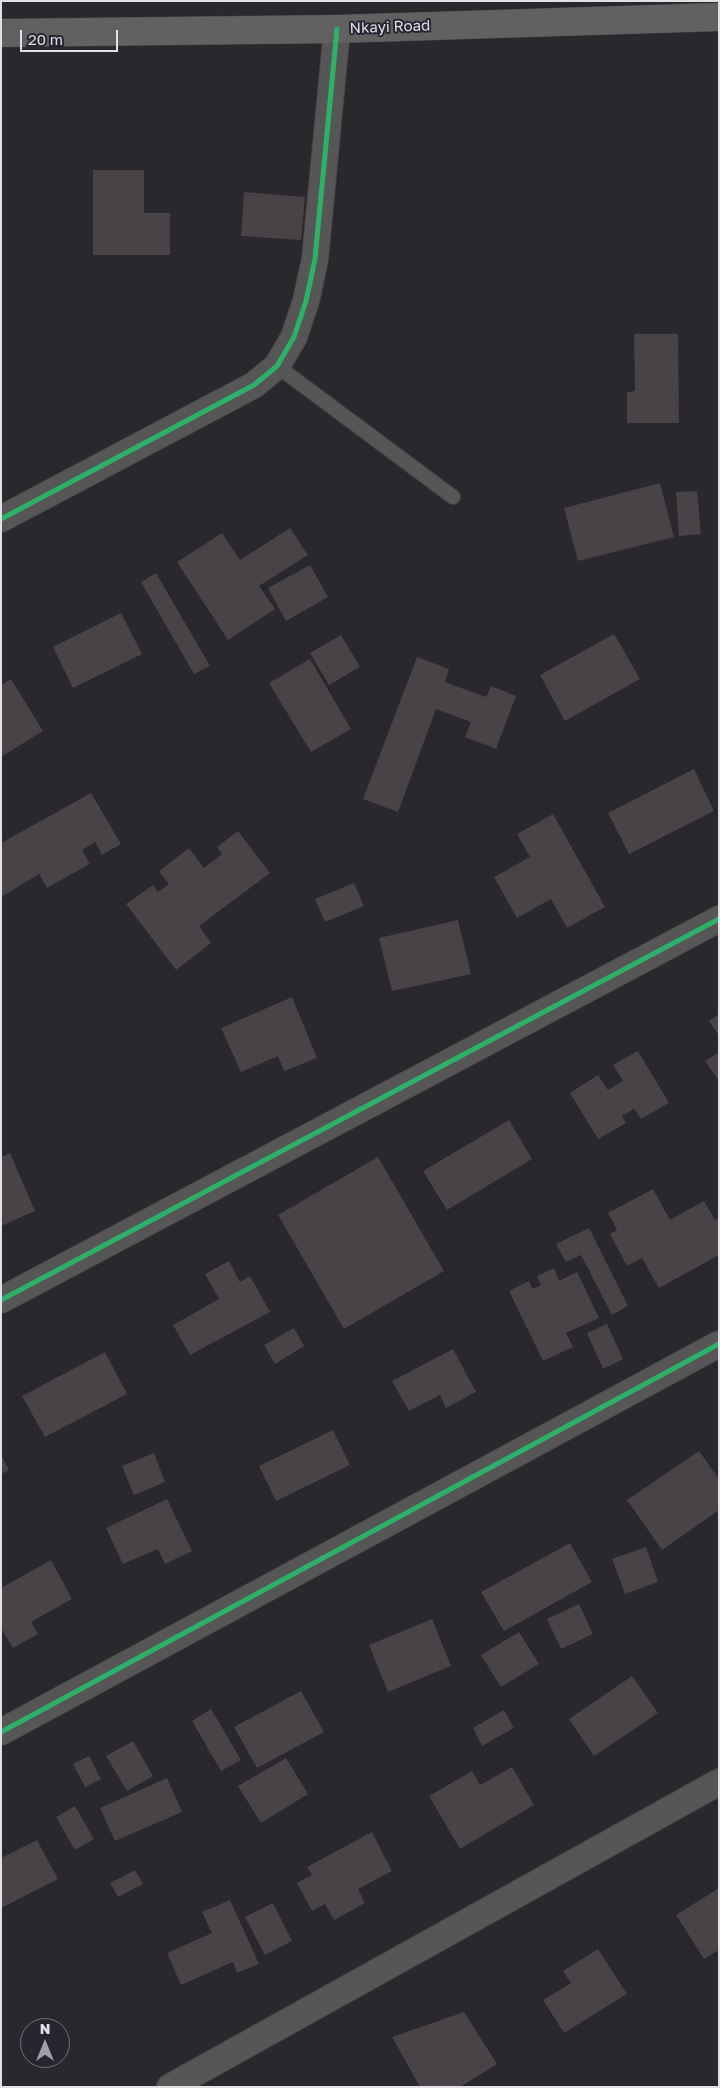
<!DOCTYPE html>
<html>
<head>
<meta charset="utf-8">
<style>
	body { margin:0 }
	#map { position:relative; width:720px; height:2088px; overflow:hidden; background:#28282d; font-family:"Golos Text",sans-serif }
	canvas { display:block }
	.frame { position:absolute; inset:0; border:2px solid #e0e1e7; pointer-events:none }
	.north { position:absolute; left:20px; top:2018px; width:50px; height:50px; box-sizing:border-box; background:#252630; border:1px solid #707179; border-radius:50%; rotate:0deg; font-size:14px; font-weight:700; line-height:20px; text-align:center; color:#e0e1e7 }
	.north::after { content:''; display:block; margin:auto; width:18px; height:22px; background:#a0a0a6; clip-path:polygon(50% 0,100% 100%,50% 72%,0 100%) }
	.scale { position:absolute; left:20px; top:30px; width:98px; height:22px; box-sizing:border-box; border:2px solid #e0e1e7; border-top:0; padding-left:6px; font-size:15px; line-height:18px; white-space:nowrap; color:#e0e1e7; -webkit-text-stroke:4px #252630; paint-order:stroke }
</style>
</head>
<body>
<div id="map">
<canvas width="720" height="2088"></canvas>
<div class="frame"></div>
<div class="north">N</div>
<div class="scale">20 m</div>
</div>
<script>
const ctx = document.querySelector('canvas').getContext('2d');
ctx.lineJoin = 'round';
function paint(path, color) {
  ctx.fillStyle = color;
  ctx.fill(path, 'evenodd');
}
function poly(rows) {
  const path = new Path2D();
  for (const r of rows) {
    path.moveTo(r[0], r[1]);
    for (let i = 2; i < r.length; i += 2) path.lineTo(r[i], r[i + 1]);
  }
  return path;
}
function strokePath(path, color, width, dash) {
  ctx.strokeStyle = color;
  ctx.lineWidth = width;
  ctx.lineCap = dash ? 'butt' : 'round';
  ctx.setLineDash(dash || []);
  ctx.stroke(path);
}
function write(font, color, halo, rows, align = 'center') {
  ctx.font = font + ' "Golos Text",sans-serif';
  ctx.lineWidth = 4;
  ctx.setLineDash([]);
  ctx.textBaseline = 'middle';
  ctx.strokeStyle = halo;
  ctx.fillStyle = color;
  for (const [text, x, y, turn = 0] of rows) {
    ctx.save();
    ctx.translate(x, y);
    ctx.rotate((+turn || 0) * Math.PI / 180);
    ctx.textAlign = isNaN(turn) ? turn : align;
    if (halo) ctx.strokeText(text, 0, 0);
    ctx.fillText(text, 0, 0);
    ctx.restore();
  }
}
paint(poly([
	[93,170,144,170,144,213,170,213,170,255,93,255],
	[244,192,305,197,301,240,241,236],
	[634,334,678,334,679,423,627,423,627,392,635,391],
	[660,483,674,537,578,561,564,508],
	[697,491,701,534,679,536,676,492],
	[290,528,308,555,259,586,275,609,228,640,177,562,222,533,240,560],
	[310,565,328,597,286,621,268,588],
	[156,573,210,666,194,674,141,582],
	[121,613,142,654,73,688,53,647],
	[614,634,640,679,565,721,540,675],
	[341,635,360,667,329,685,310,653],
	[417,657,449,669,445,682,486,697,491,686,516,696,496,749,465,737,471,722,436,709,398,812,363,799],
	[310,659,351,729,311,752,269,683],
	[11,679,43,731,1,757,1,685],
	[694,769,714,811,629,854,608,813],
	[91,793,121,844,102,855,95,842,82,850,90,864,47,888,39,874,1,897,1,843],
	[553,814,605,907,567,928,551,899,517,918,494,877,530,857,517,834],
	[238,831,270,873,199,926,211,943,176,970,126,904,153,885,158,892,169,884,159,871,189,848,204,868,222,854,217,847],
	[354,883,364,906,325,922,315,899],
	[458,920,471,974,392,991,379,938],
	[292,997,317,1058,284,1071,278,1056,241,1072,221,1028],
	[719,1014,719,1036,709,1021],
	[638,1051,669,1103,641,1119,634,1109,622,1116,626,1123,598,1139,570,1093,598,1075,608,1090,623,1081,613,1065],
	[719,1052,719,1081,705,1061],
	[509,1120,532,1159,447,1210,423,1171],
	[10,1153,35,1211,1,1226,1,1157],
	[378,1157,444,1271,344,1329,278,1215],
	[653,1189,670,1220,704,1201,715,1220,719,1218,719,1255,659,1288,642,1258,627,1266,610,1234,617,1230,608,1213],
	[589,1228,628,1306,612,1315,581,1255,566,1262,556,1244],
	[229,1261,240,1282,250,1276,270,1312,190,1355,173,1325,219,1299,205,1274],
	[554,1268,559,1281,577,1272,599,1318,566,1333,573,1347,543,1361,509,1291,529,1281,532,1289,541,1285,537,1276],
	[607,1324,623,1359,603,1369,587,1333],
	[294,1328,304,1346,275,1364,264,1345],
	[453,1349,476,1392,446,1408,440,1395,409,1411,392,1381],
	[105,1352,127,1394,45,1437,22,1396],
	[333,1430,350,1465,276,1501,259,1466],
	[699,1451,719,1479,719,1510,662,1550,627,1500],
	[154,1453,165,1482,134,1495,122,1466],
	[1,1455,9,1470,1,1474],
	[167,1499,192,1551,165,1564,158,1549,123,1564,106,1528],
	[570,1543,592,1582,504,1631,481,1592],
	[646,1547,658,1582,625,1594,612,1559],
	[51,1560,72,1599,31,1622,38,1634,13,1648,1,1628,1,1588],
	[579,1604,593,1634,561,1649,547,1619],
	[432,1619,451,1666,388,1692,369,1645],
	[519,1632,539,1664,501,1687,481,1655],
	[632,1676,658,1713,594,1756,569,1719],
	[301,1691,324,1732,257,1768,234,1727],
	[211,1709,241,1760,221,1771,192,1721],
	[504,1710,514,1728,482,1746,473,1728],
	[133,1741,153,1776,127,1791,106,1756],
	[89,1756,101,1779,85,1787,73,1764],
	[286,1758,308,1794,261,1823,238,1786],
	[512,1767,534,1805,460,1849,429,1796,472,1771,480,1785],
	[167,1778,182,1812,115,1841,100,1808],
	[75,1806,94,1839,75,1850,56,1817],
	[372,1832,392,1871,358,1889,365,1903,334,1920,325,1904,312,1911,297,1883,312,1875,307,1867],
	[37,1840,58,1879,1,1908,1,1858],
	[135,1870,143,1884,118,1897,110,1883],
	[719,1888,719,1950,704,1959,676,1915],
	[230,1900,259,1964,237,1973,233,1962,181,1985,167,1953,212,1933,202,1912],
	[273,1903,292,1941,265,1955,245,1917],
	[598,1949,627,1994,564,2033,543,2000,571,1983,563,1971],
	[464,2012,497,2064,460,2087,420,2087,392,2037]
]), '#494247');
const lane = poly([
	[277,366,453,497]
]);
const street = poly([
	[1,519,254,385,277,366,294,337,306,301,315,259,337,29],
	[1,1300,719,919],
	[1,1732,719,1344],
	[170,2087,719,1782]
]);
const secondary = poly([
	[1,33,337,29,719,17]
]);
strokePath(lane, '#434346', 16);
strokePath(street, '#434346', 28);
strokePath(secondary, '#434346', 29);
strokePath(lane, '#575656', 14);
strokePath(street, '#575656', 26);
strokePath(secondary, '#626060', 28);
strokePath(poly([
	[1,519,254,385,277,366,294,337,306,301,315,259,337,29],
	[1,1300,719,919],
	[1,1732,719,1344]
]), '#2db169', 5);
write('15px', '#e0e1e7', '#252630', [
	["Nkayi Road",390,27,-2]
]);
</script>
</body>
</html>
